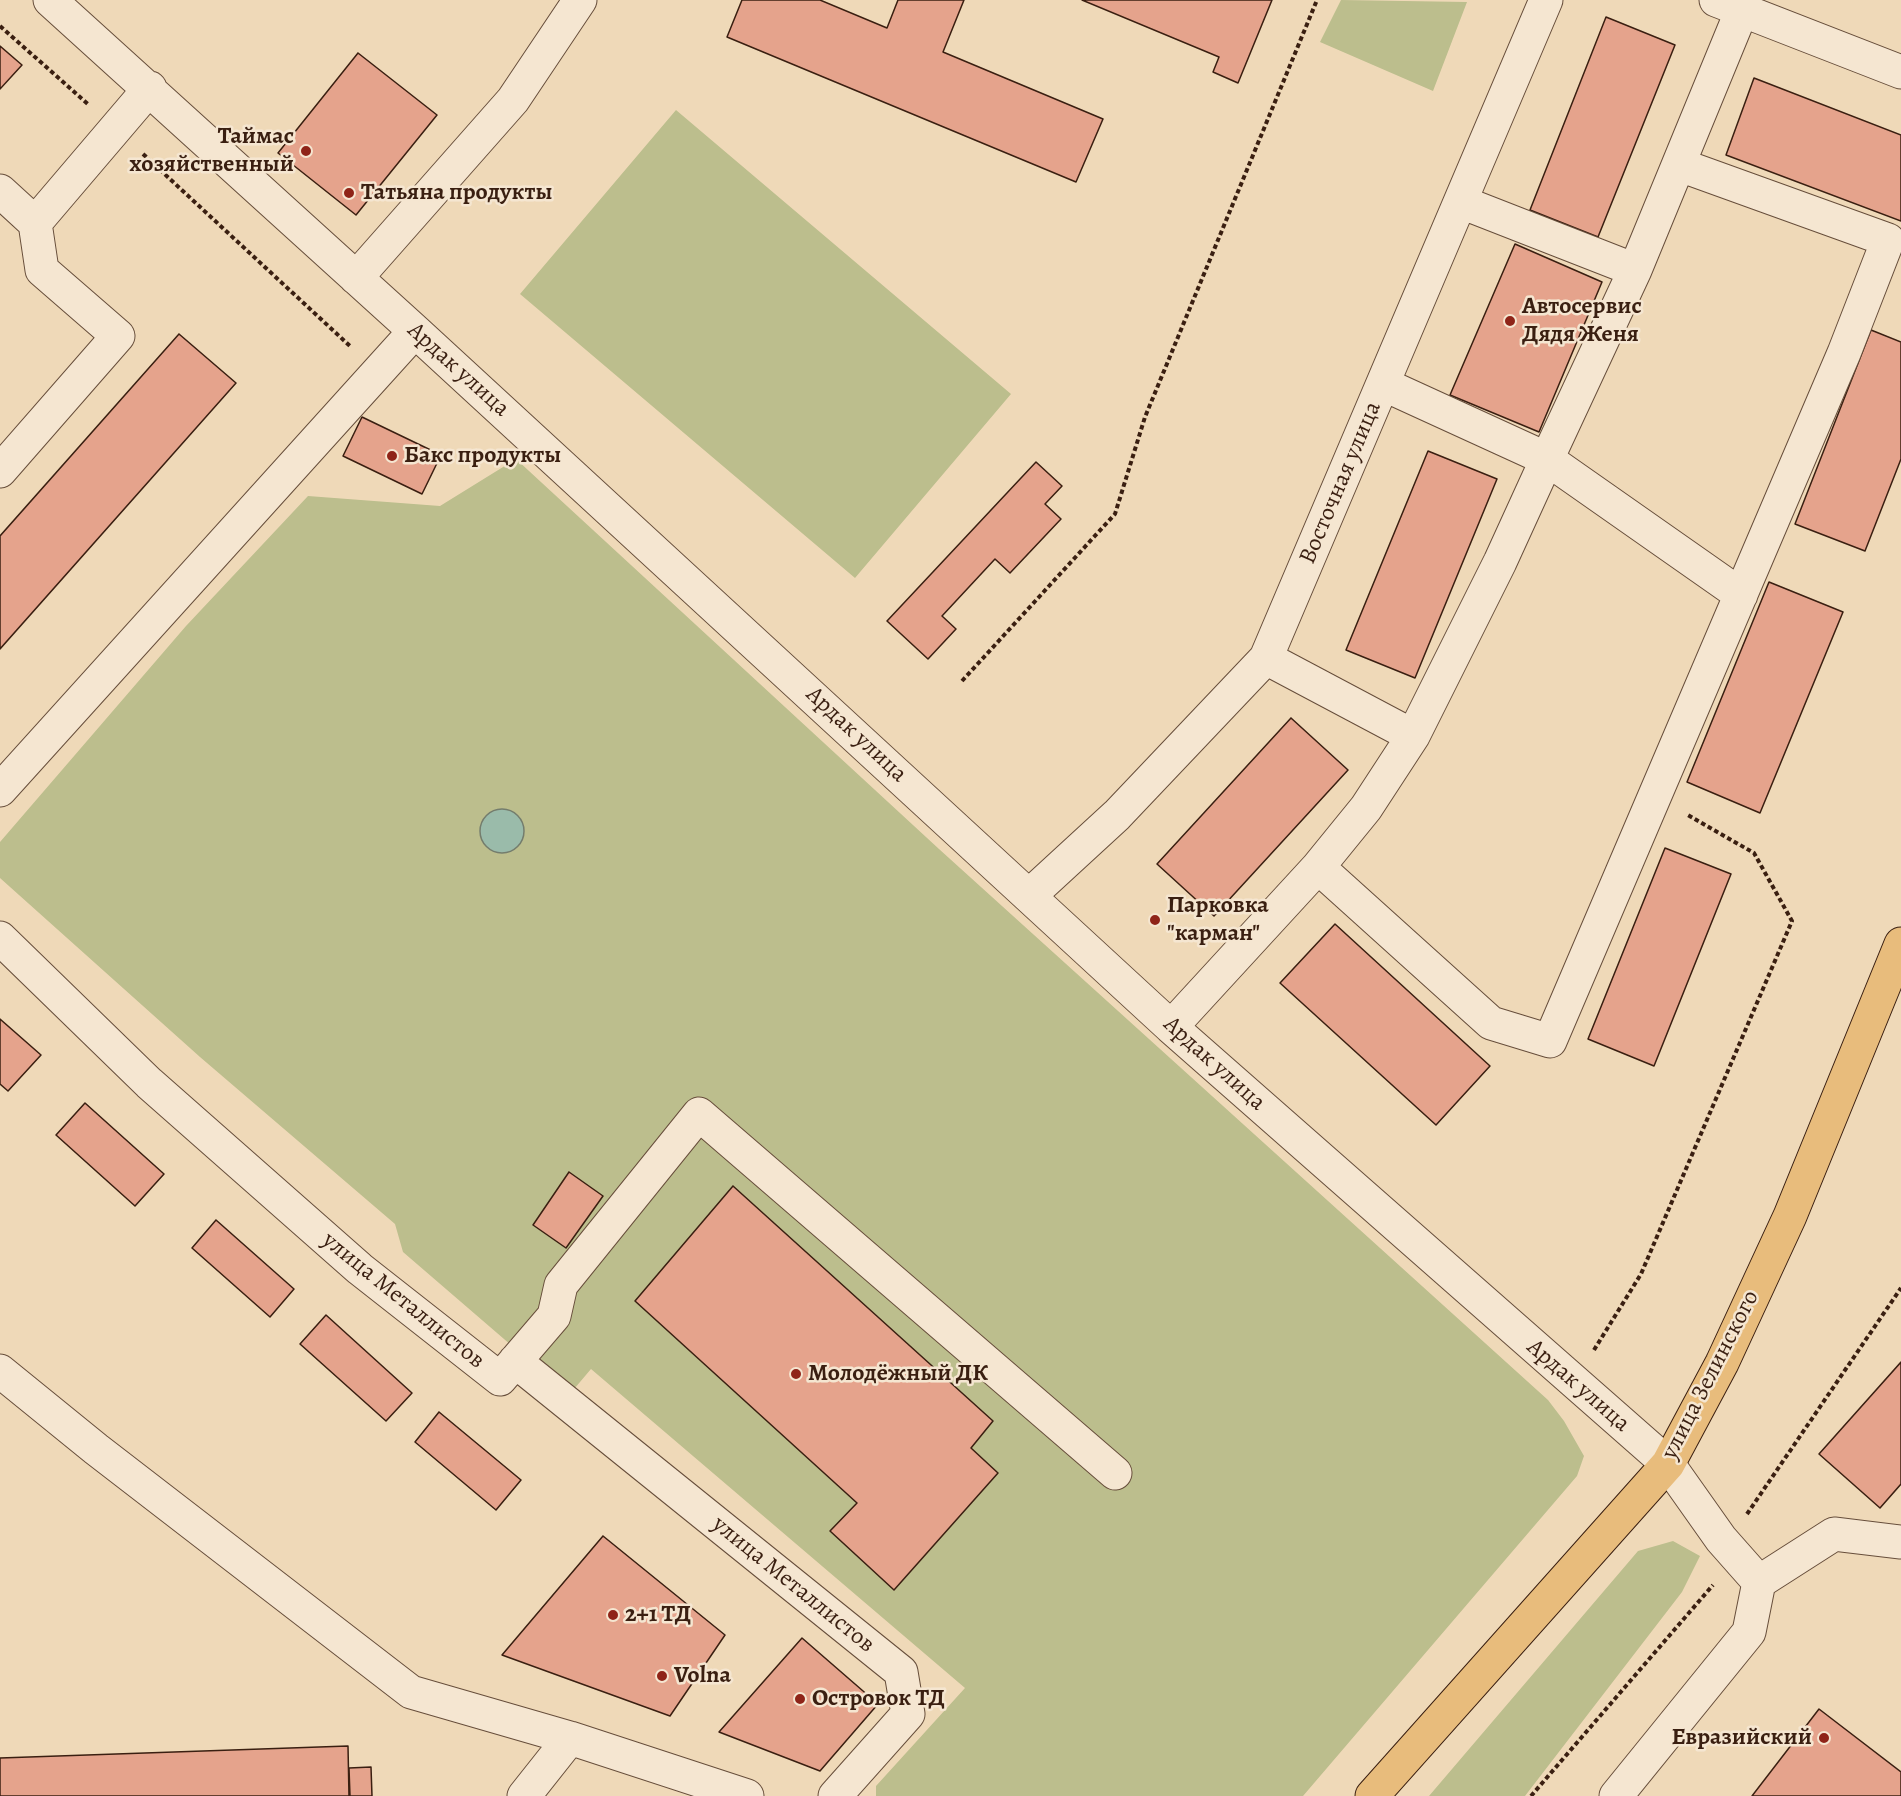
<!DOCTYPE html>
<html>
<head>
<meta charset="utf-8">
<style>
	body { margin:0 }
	canvas { display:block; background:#efd9b8 }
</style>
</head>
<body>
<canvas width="1901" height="1796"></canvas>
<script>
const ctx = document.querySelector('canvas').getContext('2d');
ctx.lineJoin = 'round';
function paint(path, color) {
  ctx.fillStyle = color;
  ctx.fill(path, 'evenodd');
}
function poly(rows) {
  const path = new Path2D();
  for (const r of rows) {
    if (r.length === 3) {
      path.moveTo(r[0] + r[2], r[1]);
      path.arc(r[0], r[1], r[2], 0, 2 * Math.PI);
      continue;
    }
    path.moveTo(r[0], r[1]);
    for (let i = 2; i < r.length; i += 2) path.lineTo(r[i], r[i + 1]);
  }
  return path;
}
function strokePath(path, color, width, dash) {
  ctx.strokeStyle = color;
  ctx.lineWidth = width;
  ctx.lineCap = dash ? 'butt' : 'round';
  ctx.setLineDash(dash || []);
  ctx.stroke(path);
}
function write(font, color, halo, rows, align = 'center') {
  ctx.font = font + ' Alegreya,serif';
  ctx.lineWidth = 5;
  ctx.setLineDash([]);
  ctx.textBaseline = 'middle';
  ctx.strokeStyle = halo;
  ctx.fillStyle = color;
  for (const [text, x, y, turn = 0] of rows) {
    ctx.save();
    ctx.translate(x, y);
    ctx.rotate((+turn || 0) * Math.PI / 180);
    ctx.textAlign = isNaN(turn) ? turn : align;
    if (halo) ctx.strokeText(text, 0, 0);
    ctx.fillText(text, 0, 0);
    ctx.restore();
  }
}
paint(poly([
	[1341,0,1467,2,1433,91,1320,42],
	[676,110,1011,394,855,578,520,294],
	[516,459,939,849,1548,1400,1564,1421,1584,1456,1577,1476,1303,1796,876,1796,876,1786,965,1688,591,1369,569,1395,403,1252,395,1224,200,1057,0,878,0,842,186,626,308,496,440,506],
	[1673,1541,1700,1556,1682,1592,1525,1796,1429,1796,1638,1551]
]), '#bcbe8d');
const water = poly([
	[502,831,22]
]);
paint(water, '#9abbaa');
strokePath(water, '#747d6d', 1.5);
const building = poly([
	[742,0,820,0,887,28,898,0,964,0,943,52,1103,119,1076,182,727,37,742,0],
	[1082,0,1272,0,1238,83,1213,72,1219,57,1082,0],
	[1606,17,1675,45,1598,237,1530,210,1606,17],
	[0,46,22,65,0,89,0,46],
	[358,53,437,115,356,215,278,153,358,53],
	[1754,78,1901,135,1901,221,1726,155,1754,78],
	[1515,244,1602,282,1539,432,1450,395,1515,244],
	[1871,330,1901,342,1901,459,1865,551,1795,524,1871,330],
	[179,334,236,383,0,649,0,536,179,334],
	[362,417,441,455,422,494,343,456,362,417],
	[1428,451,1497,479,1415,678,1346,650,1428,451],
	[1036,462,1062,486,1045,504,1061,519,1010,573,995,559,942,616,956,629,928,659,887,621,1036,462],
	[1769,582,1843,612,1760,813,1687,782,1769,582],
	[1291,718,1348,770,1214,916,1157,864,1291,718],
	[1665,848,1731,874,1654,1066,1588,1039,1665,848],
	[1335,924,1490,1066,1436,1125,1280,983,1335,924],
	[0,1019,41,1055,8,1091,0,1084,0,1019],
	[85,1103,164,1174,135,1206,56,1135,85,1103],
	[569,1172,603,1196,566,1248,533,1225,569,1172],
	[733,1186,993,1421,971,1448,998,1473,894,1590,830,1531,857,1503,635,1301,733,1186],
	[216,1220,294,1289,270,1317,192,1248,216,1220],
	[326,1315,412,1393,386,1421,300,1344,326,1315],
	[1901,1362,1901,1484,1880,1508,1819,1454,1901,1362],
	[439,1412,521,1480,496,1510,415,1442,439,1412],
	[603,1536,725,1635,670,1716,502,1655,603,1536],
	[802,1638,878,1704,820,1771,719,1732,802,1638],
	[1819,1709,1901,1772,1901,1796,1752,1796,1819,1709],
	[348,1746,349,1796,0,1796,0,1758,348,1746],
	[371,1767,372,1796,350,1796,349,1768,371,1767]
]);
paint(building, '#e5a38c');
strokePath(building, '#3a1f11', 1.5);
const minor = poly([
	[50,0,415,331,1171,1027,1668,1464,1721,1539,1759,1582,1749,1632,1616,1796],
	[1716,0,1901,72],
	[0,191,35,223,150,88],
	[1461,202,1635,270],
	[356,278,513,100,580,0],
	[0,471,118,336,42,270,35,223],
	[1741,595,1547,459,1635,270,1742,10],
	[1266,658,1413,736],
	[0,790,415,331],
	[1318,867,1491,1023,1550,1041,1844,353,1888,240,1680,165],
	[1030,895,1117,815,1266,658,1546,0],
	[0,938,149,1083,360,1269,500,1379,554,1316,561,1285,699,1114,1115,1473],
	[1171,1027,1318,867,1366,808,1413,736,1500,562,1547,459,1383,384],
	[515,1361,901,1672,908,1714,835,1796],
	[0,1371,96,1449,411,1692,570,1738,747,1796],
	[1759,1582,1834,1534,1901,1542],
	[524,1796,570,1738]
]);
const major = poly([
	[1372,1796,1668,1464,1722,1363,1790,1216,1901,944]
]);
strokePath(minor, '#674e3b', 35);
strokePath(major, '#3a1f11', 35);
strokePath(poly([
	[0,26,89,105],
	[143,154,351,347],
	[962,681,1115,514,1145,417,1317,0],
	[1594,1350,1641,1274,1792,921,1754,853,1686,814],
	[1747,1514,1901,1288],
	[1531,1796,1713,1585]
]), '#3a1f11', 4, [4.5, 3]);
strokePath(minor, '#f5e6d1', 33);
strokePath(major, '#e8bc7c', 33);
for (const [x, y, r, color] of [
	[306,151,6,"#8f2418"],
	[349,193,6,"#8f2418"],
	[1510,321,6,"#8f2418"],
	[392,456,6,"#8f2418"],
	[1155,920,6,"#8f2418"],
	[796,1374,6,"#8f2418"],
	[613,1615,6,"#8f2418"],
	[662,1676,6,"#8f2418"],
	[800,1699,6,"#8f2418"],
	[1824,1738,6,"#8f2418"]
]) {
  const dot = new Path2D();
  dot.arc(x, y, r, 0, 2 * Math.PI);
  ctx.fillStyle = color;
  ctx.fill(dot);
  strokePath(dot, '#f5e6d1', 2);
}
write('bold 24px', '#3a1f11', '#f5e6d1', [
	["Таймас",294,137,"right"],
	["хозяйственный",294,165,"right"],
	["Татьяна продукты",361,193],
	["Автосервис",1522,307],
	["Дядя Женя",1522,335],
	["Бакс продукты",404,456],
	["Парковка",1167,906],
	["\"карман\"",1167,934],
	["Молодёжный ДК",808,1374],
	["2+1 ТД",625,1615],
	["Volna",674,1676],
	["Островок ТД",812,1699],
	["Евразийский",1812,1738,"right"]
], 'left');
write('24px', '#3a1f11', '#f5e6d1', [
	["Ардак улица",458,370,42],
	["Восточная улица",1341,483,-67],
	["Ардак улица",856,735,43],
	["Ардак улица",1214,1064,42],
	["улица Металлистов",403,1301,39],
	["улица Зелинского",1711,1375,-63],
	["Ардак улица",1578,1386,41],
	["улица Металлистов",793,1585,39]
]);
</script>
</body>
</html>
